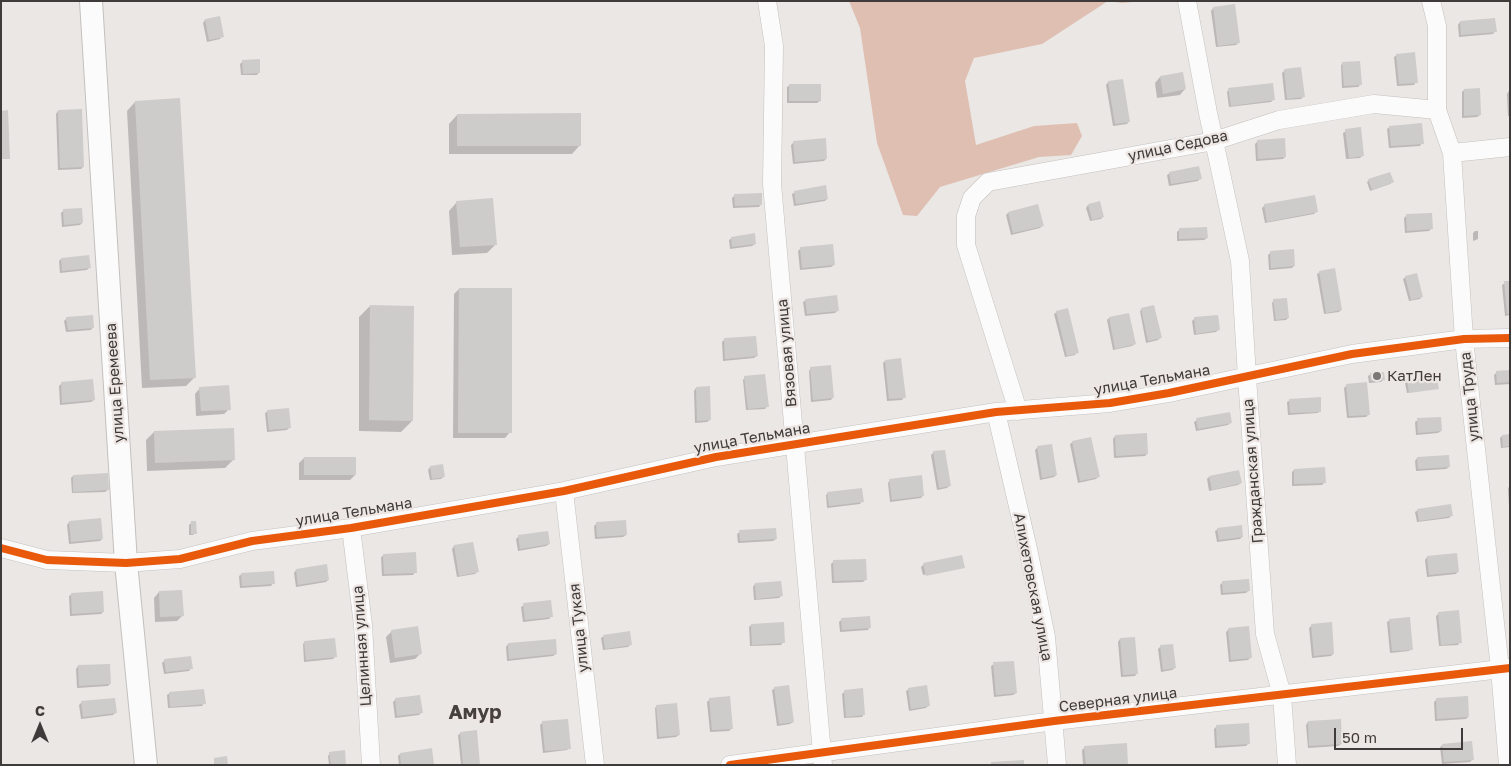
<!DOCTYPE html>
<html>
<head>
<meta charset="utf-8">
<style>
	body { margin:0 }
	#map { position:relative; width:1511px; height:766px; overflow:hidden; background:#ebe7e5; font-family:"Golos Text",sans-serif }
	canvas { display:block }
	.frame { position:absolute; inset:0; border:2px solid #3e3b3a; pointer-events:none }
	.north { position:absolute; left:15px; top:701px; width:50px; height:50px; -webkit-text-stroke:4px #ede6e3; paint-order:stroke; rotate:0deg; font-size:14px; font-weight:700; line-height:20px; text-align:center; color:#3e3b3a }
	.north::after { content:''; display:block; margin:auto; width:18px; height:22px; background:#3e3b3a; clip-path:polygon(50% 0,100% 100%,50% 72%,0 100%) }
	.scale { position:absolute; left:1334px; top:728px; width:129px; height:22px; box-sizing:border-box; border:2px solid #3e3b3a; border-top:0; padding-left:6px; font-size:15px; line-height:18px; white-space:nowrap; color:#3e3b3a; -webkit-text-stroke:4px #ede6e3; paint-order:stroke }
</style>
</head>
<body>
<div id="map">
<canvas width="1511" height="766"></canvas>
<div class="frame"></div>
<div class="north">С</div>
<div class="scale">50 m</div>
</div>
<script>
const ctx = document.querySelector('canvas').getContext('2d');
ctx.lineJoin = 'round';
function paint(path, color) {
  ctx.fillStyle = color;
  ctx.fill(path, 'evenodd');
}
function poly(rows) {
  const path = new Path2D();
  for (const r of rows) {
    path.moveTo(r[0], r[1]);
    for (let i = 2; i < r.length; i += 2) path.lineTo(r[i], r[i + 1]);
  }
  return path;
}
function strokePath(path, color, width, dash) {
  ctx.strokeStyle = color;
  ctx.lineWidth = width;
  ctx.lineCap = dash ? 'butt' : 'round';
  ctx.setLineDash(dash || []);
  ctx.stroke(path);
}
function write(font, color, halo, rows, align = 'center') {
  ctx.font = font + ' "Golos Text",sans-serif';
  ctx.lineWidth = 4.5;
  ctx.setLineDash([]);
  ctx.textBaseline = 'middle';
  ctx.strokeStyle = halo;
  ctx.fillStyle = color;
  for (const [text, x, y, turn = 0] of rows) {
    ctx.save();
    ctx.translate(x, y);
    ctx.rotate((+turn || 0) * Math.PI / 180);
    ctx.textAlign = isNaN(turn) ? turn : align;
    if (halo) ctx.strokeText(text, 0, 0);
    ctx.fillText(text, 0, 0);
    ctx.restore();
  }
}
paint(poly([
	[849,1,1142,1,1122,3,1108,1,1042,44,974,58,965,81,976,145,1034,126,1077,123,1082,136,1071,155,1039,157,940,187,917,216,903,215,877,143,860,28]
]), '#dfbfb2');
paint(poly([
	[1213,8,1239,42,1236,45,1216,47,1211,11],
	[219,18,222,36,220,39,207,42,203,23,205,20],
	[1460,22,1495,31,1493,34,1459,37,1458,25],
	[1397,55,1416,82,1414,85,1397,86,1394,57],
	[243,61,259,72,257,75,241,75,240,64],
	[1343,63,1361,84,1358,87,1342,88,1341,65],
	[1285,70,1304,96,1301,99,1285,100,1282,73],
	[1182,74,1185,89,1180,95,1157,98,1155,83,1160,77],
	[1108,82,1129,121,1127,124,1113,126,1106,85],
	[790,85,820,101,817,103,787,103,787,87],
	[1229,89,1273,100,1271,102,1229,107,1227,92],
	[1464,90,1480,115,1477,117,1462,118,1462,92],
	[1509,91,1510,116,1508,116,1507,94],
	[135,102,194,378,186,386,142,388,127,111],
	[58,111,83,167,81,169,58,170,56,114],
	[457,115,580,145,572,154,449,154,449,124],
	[1390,127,1422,143,1420,146,1389,148,1387,129],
	[1346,131,1363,155,1360,158,1346,159,1343,133],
	[1258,141,1285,157,1283,159,1256,161,1255,144],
	[794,142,826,159,824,161,793,164,791,145],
	[1170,173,1200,178,1198,181,1169,186,1167,175],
	[1369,180,1393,182,1390,184,1370,191,1367,182],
	[795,192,827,199,825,201,794,206,792,194],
	[735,195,761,204,759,207,733,208,732,198],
	[457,202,496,244,487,253,452,255,449,211],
	[1088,205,1103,216,1101,219,1090,221,1086,208],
	[1265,205,1316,212,1314,214,1265,223,1262,208],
	[1037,206,1043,225,1040,228,1011,235,1006,215,1008,213],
	[63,211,82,223,80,225,62,227,61,213],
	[1406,216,1431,229,1429,231,1405,233,1404,218],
	[1179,230,1207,238,1204,240,1177,241,1177,232],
	[1475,231,1478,231,1478,239,1473,241,1473,233],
	[732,238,755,244,752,246,730,249,729,240],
	[801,248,834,265,831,267,800,270,798,251],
	[1271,252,1294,266,1292,268,1269,270,1268,255],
	[61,259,89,268,87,270,60,273,59,261],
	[1320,272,1341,310,1339,312,1324,314,1317,274],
	[1406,277,1422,296,1420,299,1409,301,1403,279],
	[1510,282,1510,315,1505,316,1502,285,1505,283],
	[459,289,510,432,505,438,453,438,454,294],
	[806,300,837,311,835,313,805,316,803,302],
	[1274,300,1288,318,1286,320,1274,321,1272,303],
	[370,306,412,421,401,432,359,431,359,317],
	[1142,309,1160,338,1158,340,1146,343,1140,311],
	[1057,312,1077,352,1075,355,1065,357,1054,314],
	[1217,316,1218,330,1216,332,1194,335,1192,321,1194,319],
	[67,318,93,327,91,330,66,332,64,321],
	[1109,318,1135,344,1132,346,1113,350,1107,320],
	[724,340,757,356,754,358,723,361,722,342],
	[885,361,904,397,902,400,887,401,883,363],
	[811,368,833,397,831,400,811,402,809,371],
	[1510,371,1510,384,1495,385,1494,375,1497,372],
	[1371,374,1383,380,1381,382,1369,383,1368,376],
	[1435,376,1437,388,1436,389,1436,388,1407,393,1405,383,1408,380],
	[745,377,767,406,765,409,746,410,743,380],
	[61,384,94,400,91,402,60,405,59,386],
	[1347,385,1369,414,1366,417,1347,418,1344,388],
	[200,388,229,409,224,414,196,416,195,394],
	[696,388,710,420,707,422,695,423,694,391],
	[1290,400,1320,411,1318,413,1288,415,1287,402],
	[268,411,289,428,287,430,267,432,265,413],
	[1197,420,1230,423,1228,425,1196,431,1194,422],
	[1418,420,1441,431,1438,433,1416,435,1415,422],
	[154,432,234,459,225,468,147,471,146,440],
	[1510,435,1510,447,1501,448,1500,438,1502,436],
	[1115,436,1147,454,1145,456,1114,458,1113,439],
	[1073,442,1098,477,1096,479,1078,483,1070,444],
	[1038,447,1056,475,1054,477,1040,480,1035,450],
	[934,452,950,485,947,488,937,490,931,455],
	[304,458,355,475,350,480,299,480,299,463],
	[1417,458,1449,467,1446,469,1416,471,1415,461],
	[430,467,444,476,441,479,430,480,428,470],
	[1294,470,1325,482,1322,485,1292,486,1292,472],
	[73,476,108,490,105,492,72,493,71,478],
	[1209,477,1241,483,1238,485,1209,491,1207,479],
	[890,480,923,495,921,498,890,502,888,483],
	[1510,486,1510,507,1509,507,1508,488],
	[828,493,862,501,860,504,827,508,826,495],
	[1418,510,1451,516,1449,518,1417,522,1415,512],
	[69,522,102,539,100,541,69,544,67,525],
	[191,523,195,533,193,535,189,535,189,525],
	[597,523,626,535,623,537,595,539,594,526],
	[1218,529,1242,537,1240,539,1217,542,1215,531],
	[740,532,776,539,773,541,738,543,737,534],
	[519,536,549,544,546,546,518,551,516,539],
	[454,546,477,572,475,574,457,577,452,549],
	[384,555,415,572,413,575,382,576,381,557],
	[1427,557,1458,571,1456,574,1427,577,1425,560],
	[834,561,866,579,863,582,832,583,831,564],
	[924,564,962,567,923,575,921,567],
	[296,570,328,580,326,582,296,587,294,573],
	[242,574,273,583,271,586,240,588,239,576],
	[1223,582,1248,591,1246,593,1221,595,1220,585],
	[755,584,781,596,779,598,754,600,753,587],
	[159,592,183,615,177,621,155,622,154,598],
	[72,594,103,612,101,614,70,616,69,596],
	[524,605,551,616,549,619,523,622,521,607],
	[1439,613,1460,642,1458,645,1439,646,1436,616],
	[842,619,870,627,868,630,840,632,839,622],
	[1390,620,1411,649,1409,651,1390,653,1387,622],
	[751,625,783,642,781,645,750,646,749,627],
	[1312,625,1333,654,1331,656,1312,658,1309,628],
	[1229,629,1250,658,1248,660,1229,662,1226,632],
	[392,631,420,654,415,659,390,663,386,637],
	[604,636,630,645,628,647,603,650,601,638],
	[1134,638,1137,673,1135,676,1121,677,1118,642,1120,639],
	[305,642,335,657,333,659,304,662,303,644],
	[508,644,556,654,553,656,507,661,506,647],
	[1161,646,1175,668,1172,670,1161,672,1158,649],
	[165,660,191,668,189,671,164,674,162,663],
	[994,664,1016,693,1013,695,994,697,991,666],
	[78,666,110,684,108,686,77,688,76,669],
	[775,688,793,722,790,724,777,726,772,690],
	[909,689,928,706,926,708,909,711,906,691],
	[844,692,864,714,862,717,844,718,842,694],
	[170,693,204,703,202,706,168,708,167,695],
	[396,699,421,713,419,715,395,718,393,702],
	[710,699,732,728,729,731,710,732,707,702],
	[1437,699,1468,717,1466,719,1435,721,1434,702],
	[81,703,115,713,113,715,81,719,79,705],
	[657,706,679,735,676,737,657,739,655,708],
	[543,722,569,748,567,750,543,753,540,725],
	[1308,722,1341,744,1338,746,1308,748,1306,725],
	[1217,726,1248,744,1246,746,1215,748,1214,729],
	[461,733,478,765,461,765,458,735],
	[1443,745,1473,759,1470,762,1442,764,1440,747],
	[1085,747,1127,765,1083,765,1082,750],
	[330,753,345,765,329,765,328,756],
	[400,754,433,765,399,765,398,756]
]), '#0003');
paint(poly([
	[1235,4,1240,43,1218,46,1213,7],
	[220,16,224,37,209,40,205,19],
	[1495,18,1497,32,1461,35,1460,21],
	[1415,52,1418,83,1399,84,1396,54],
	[260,59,260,73,243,74,242,60],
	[1360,61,1362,85,1344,86,1342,62],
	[1301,67,1305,97,1287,99,1284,69],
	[1183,72,1186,89,1163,94,1160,76],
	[1123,79,1130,122,1115,124,1108,81],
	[1273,83,1275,100,1231,106,1228,88],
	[789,84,821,84,821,101,789,101],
	[1480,88,1481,115,1464,116,1464,89],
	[180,98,196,378,150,380,135,101],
	[82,109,84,167,60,168,58,110],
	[8,110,10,159,1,159,1,111],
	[581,113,581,146,457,146,457,114],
	[1422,123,1424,144,1391,146,1389,126],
	[1361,127,1364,156,1349,158,1345,129],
	[826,138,827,159,795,162,793,141],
	[1285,138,1286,157,1258,159,1257,140],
	[1199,166,1202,179,1171,184,1169,172],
	[1390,172,1394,182,1372,190,1368,179],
	[826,185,828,199,796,204,794,191],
	[762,193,762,205,735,206,734,194],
	[1315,195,1318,212,1267,222,1264,204],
	[493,198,497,245,460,247,456,201],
	[1100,201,1104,217,1092,220,1088,204],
	[1038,204,1044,226,1013,233,1008,212],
	[82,208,83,223,64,225,63,209],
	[1432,213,1433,229,1407,231,1406,214],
	[1207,227,1208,238,1179,239,1179,228],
	[755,233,756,244,732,247,731,237],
	[833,244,835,265,802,268,800,247],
	[1294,249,1295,266,1271,268,1270,251],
	[89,255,91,268,62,271,61,258],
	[1335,268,1342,310,1326,313,1319,271],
	[1417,273,1423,297,1411,300,1405,276],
	[1504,281,1510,281,1510,314,1507,314],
	[459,288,512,288,512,433,458,433],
	[837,295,839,311,807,314,805,299],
	[1287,298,1289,318,1276,320,1273,299],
	[370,305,414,306,413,421,369,420],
	[1154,305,1162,338,1148,341,1141,308],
	[1068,308,1079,353,1067,356,1056,311],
	[1129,313,1136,344,1115,349,1109,317],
	[93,315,94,328,68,330,66,317],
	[1218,315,1220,330,1196,334,1194,317],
	[756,336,758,356,725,359,724,338],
	[901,358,906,398,889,399,885,360],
	[831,365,834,398,813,400,810,367],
	[1510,370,1510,382,1497,383,1496,371],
	[1384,372,1385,380,1371,381,1370,373],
	[765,374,769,407,748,409,744,376],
	[1436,374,1439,389,1409,393,1407,379],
	[93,379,95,400,62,403,61,382],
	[1367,382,1370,415,1349,416,1346,384],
	[229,385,231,410,201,411,199,387],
	[710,386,711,420,697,421,696,387],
	[1321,397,1321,412,1290,413,1289,399],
	[289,408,291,428,269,430,267,410],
	[1230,412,1232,423,1198,429,1196,418],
	[1441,417,1442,431,1418,433,1417,418],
	[234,428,235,460,155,463,154,431],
	[1147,433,1148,454,1116,456,1115,435],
	[1510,434,1510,446,1503,447,1502,435],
	[1091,437,1100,477,1080,481,1072,441],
	[1052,444,1057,475,1042,478,1037,446],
	[945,450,951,486,939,488,933,451],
	[1449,455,1450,467,1418,469,1417,457],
	[304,457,356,457,356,475,304,475],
	[443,464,445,477,432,479,430,466],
	[1325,467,1326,483,1294,484,1294,469],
	[1239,470,1242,483,1212,490,1209,476],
	[108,473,109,490,73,492,73,475],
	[922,475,924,496,892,500,889,479],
	[862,488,864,502,829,506,827,492],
	[1451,504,1453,516,1419,521,1417,509],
	[101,518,103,539,71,542,69,521],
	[626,520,627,535,597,537,596,522],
	[191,521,196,521,197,534,191,534],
	[1242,525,1243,537,1219,540,1217,528],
	[776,528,777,539,740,541,739,530],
	[548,531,550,544,520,549,518,535],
	[473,542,479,572,459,576,454,545],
	[416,552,417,573,384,574,383,554],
	[1457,553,1459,572,1429,575,1427,556],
	[962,555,965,568,926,576,923,563],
	[866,559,867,580,834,581,833,560],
	[327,564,329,580,298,585,296,569],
	[274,571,275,584,242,586,241,573],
	[1249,579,1250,591,1223,593,1222,581],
	[781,581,783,596,756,599,755,583],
	[182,590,184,616,160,617,159,591],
	[103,591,104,612,72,614,71,593],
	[551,600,553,617,525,620,523,603],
	[1459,610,1462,643,1441,645,1438,612],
	[870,616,871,628,842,630,841,618],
	[1410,617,1413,650,1392,651,1389,619],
	[784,622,785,643,752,645,751,624],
	[1332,622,1334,654,1314,656,1311,624],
	[418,626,422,654,395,658,391,630],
	[1249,626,1252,658,1231,660,1228,628],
	[630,631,632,645,605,649,603,635],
	[1135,637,1138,674,1123,675,1120,638],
	[335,638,337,657,306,660,304,641],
	[556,639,557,654,509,659,508,643],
	[1173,644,1176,668,1163,670,1160,645],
	[191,656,193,669,166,672,164,659],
	[1014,661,1017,693,996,695,993,662],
	[110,664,111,684,79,686,78,665],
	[789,685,794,722,779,724,774,687],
	[927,685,930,706,911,709,908,688],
	[863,688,865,715,846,717,844,690],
	[204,689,206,704,170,707,169,692],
	[420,695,423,713,397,716,395,698],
	[730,696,733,729,712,730,709,698],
	[1468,696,1469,717,1437,719,1436,698],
	[115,698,117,713,83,717,81,701],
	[677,703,680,735,659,737,656,705],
	[568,719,571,749,545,751,542,721],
	[1341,719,1342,744,1309,746,1308,721],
	[1249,723,1250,744,1217,746,1216,725],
	[477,730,480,765,463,765,460,732],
	[1472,741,1474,760,1444,762,1442,744],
	[1127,743,1128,765,1086,765,1084,746],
	[432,748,434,765,401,765,400,753],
	[345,750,346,765,331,765,329,752],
	[227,756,228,765,214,765,214,758],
	[1024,760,1024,765,991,765,991,762]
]), '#ceccca');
const minor = poly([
	[767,1,774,46,772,184,823,765],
	[1187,1,1208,113,1240,261,1247,377,1265,634,1282,695,1287,765],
	[1431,1,1437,26,1437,110,1452,153,1464,339,1500,669,1508,765],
	[1452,153,1510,147],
	[1018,411,966,245,966,216,972,198,988,182,1214,141,1279,120,1374,104,1437,110],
	[996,412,1028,549,1046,637,1057,765],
	[564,491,595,765],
	[351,528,363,625,371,765],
	[1,548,47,560,126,563,180,559,252,541,351,528,564,491,716,457,996,412,1110,403,1169,393,1352,354,1464,339,1510,338],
	[730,765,1054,721,1510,668]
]);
const tertiary = poly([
	[91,1,126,563,146,765]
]);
strokePath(minor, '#c3c0be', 19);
strokePath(tertiary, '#c3c0be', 24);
strokePath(minor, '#fcfbfb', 18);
strokePath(tertiary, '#fcfbfb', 22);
strokePath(poly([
	[1,548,47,560,126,563,180,559,252,541,351,528,564,491,716,457,996,412,1110,403,1169,393,1352,354,1464,339,1510,338],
	[730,765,1054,721,1510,668]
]), '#e8590c', 8);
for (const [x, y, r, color] of [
	[1377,376,5,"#7b7776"]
]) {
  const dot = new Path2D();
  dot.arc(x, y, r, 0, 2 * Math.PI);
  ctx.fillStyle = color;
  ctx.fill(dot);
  strokePath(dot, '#ede6e3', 2);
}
write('15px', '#3e3b3a', '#ede6e3', [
	["улица Седова",1178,146,-12],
	["Вязовая улица",787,353,-95],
	["улица Тельмана",1152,380,-10],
	["улица Еремеева",115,383,-94],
	["улица Труда",1470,397,-96],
	["улица Тельмана",752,438,-10],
	["Гражданская улица",1253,471,-94],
	["улица Тельмана",354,512,-9],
	["Алихетовская улица",1033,587,79],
	["улица Тукая",579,628,-96],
	["Целинная улица",362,646,-94],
	["Северная улица",1118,700,-7]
]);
write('15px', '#3e3b3a', '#ede6e3', [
	["КатЛен",1387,376]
], 'left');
write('bold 20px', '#46413e', '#ede6e3', [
	["Амур",475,713]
]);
</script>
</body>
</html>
